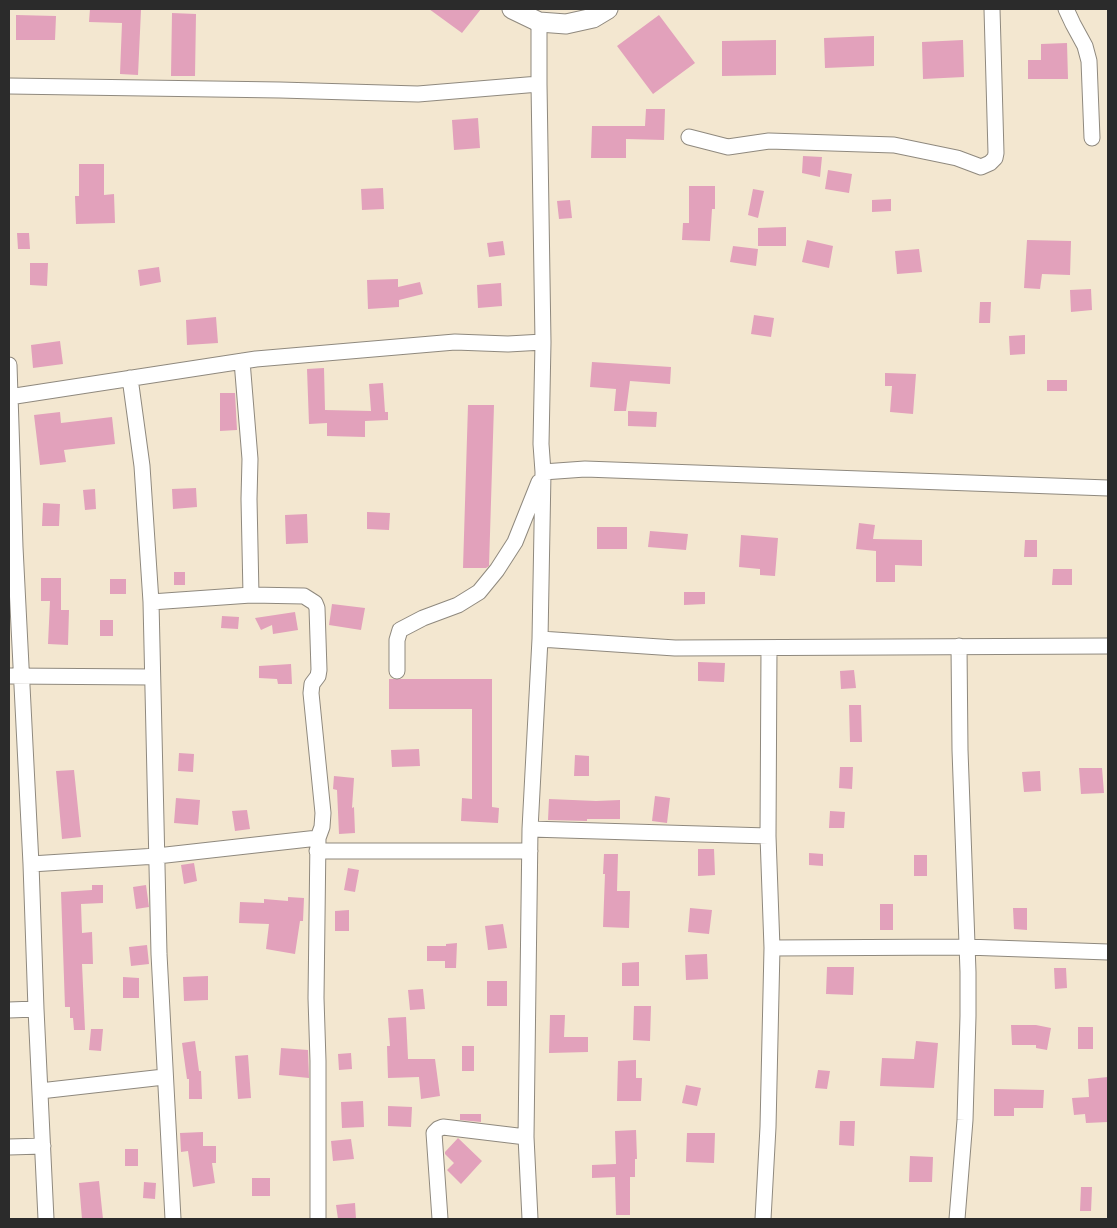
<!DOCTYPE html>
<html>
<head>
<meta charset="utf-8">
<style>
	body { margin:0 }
	#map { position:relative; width:1117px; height:1228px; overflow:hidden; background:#f3e7d0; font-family:Dekko,sans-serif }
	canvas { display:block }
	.frame { position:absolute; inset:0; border:10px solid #2b2b2b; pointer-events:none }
</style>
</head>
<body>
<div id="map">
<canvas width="1117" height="1228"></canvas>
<div class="frame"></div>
</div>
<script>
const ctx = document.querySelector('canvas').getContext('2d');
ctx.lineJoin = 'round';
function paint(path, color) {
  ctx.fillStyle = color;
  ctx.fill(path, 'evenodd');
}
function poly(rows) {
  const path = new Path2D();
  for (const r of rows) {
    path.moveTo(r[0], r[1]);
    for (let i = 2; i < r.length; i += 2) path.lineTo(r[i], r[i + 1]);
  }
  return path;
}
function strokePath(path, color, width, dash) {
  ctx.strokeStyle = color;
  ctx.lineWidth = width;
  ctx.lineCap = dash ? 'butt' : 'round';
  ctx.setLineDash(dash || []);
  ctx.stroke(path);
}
paint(poly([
	[90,9,141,10,138,75,120,74,122,23,89,22],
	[429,9,481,9,462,33],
	[172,13,196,14,195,76,171,76],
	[16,15,56,16,55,40,16,40],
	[659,15,695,63,653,94,617,46],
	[874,36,874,66,825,68,824,38],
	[776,40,776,75,722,76,722,41],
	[963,40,964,77,923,79,922,42],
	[1067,43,1068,79,1028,79,1028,60,1041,60,1041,44],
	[646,109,665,109,664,140,626,139,626,158,591,158,592,126,645,126],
	[478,118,480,148,454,150,452,120],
	[803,156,822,157,820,177,802,173],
	[79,164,104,164,104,195,114,194,115,223,76,224,75,196,79,196],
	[828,170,852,174,849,193,825,189],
	[689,186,715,186,715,209,712,209,710,241,682,240,683,223,689,223],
	[383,188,384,209,362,210,361,189],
	[753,189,764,191,758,218,748,215],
	[891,199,891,211,872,212,872,200],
	[570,200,572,218,559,219,557,201],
	[786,227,786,246,758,246,758,228],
	[17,233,29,233,30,249,18,249],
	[807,240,833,246,829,268,802,262],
	[1027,240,1071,241,1070,275,1042,274,1040,289,1024,288],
	[503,241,505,255,489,257,487,243],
	[733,246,758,249,756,266,730,262],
	[919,249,922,272,897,274,895,251],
	[30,263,48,263,47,286,30,285],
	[159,267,161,282,140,286,138,270],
	[398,279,398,287,420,282,423,294,399,300,399,307,368,309,367,280],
	[501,283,502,306,478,308,477,285],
	[1091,289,1092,310,1071,312,1070,290],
	[980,302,991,302,990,323,979,323],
	[754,315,774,318,771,337,751,334],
	[216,317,218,343,187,345,186,320],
	[1025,335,1025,354,1010,355,1009,336],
	[60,341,63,364,33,368,31,345],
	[592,362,671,367,670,384,630,381,626,411,614,411,616,389,590,387],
	[324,368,325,410,371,411,369,384,383,383,385,412,388,412,388,420,365,421,365,437,327,436,327,423,309,424,307,369],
	[885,373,916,374,913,414,890,412,892,386,885,386],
	[1047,380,1067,380,1067,391,1047,391],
	[220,393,235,393,237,430,220,431],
	[468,405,494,405,489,566,486,568,463,568],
	[628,411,657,412,656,427,628,426],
	[60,412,61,423,112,417,115,444,64,450,66,462,40,465,34,415],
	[196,488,197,507,173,509,172,489],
	[95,489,96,509,85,510,83,490],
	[43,503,60,504,59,526,42,526],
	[367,512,390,513,389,530,367,529],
	[307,514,308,543,286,544,285,515],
	[859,523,875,525,873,539,922,540,922,566,895,565,895,582,876,582,876,551,856,549],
	[597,527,627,527,627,549,597,549],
	[650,531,688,534,686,550,648,547],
	[741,535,778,538,775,576,760,575,760,569,739,567],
	[1025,540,1037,540,1037,557,1024,557],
	[1053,569,1072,569,1072,585,1052,585],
	[174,572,185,572,185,585,174,585],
	[41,578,61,578,61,610,69,610,68,645,48,644,50,601,41,601],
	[110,579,126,579,126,594,110,594],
	[684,592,705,592,705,604,684,605],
	[332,604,365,608,361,630,329,625],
	[295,612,298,630,273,634,272,625,261,630,255,618],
	[222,616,239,617,238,629,221,628],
	[100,620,113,620,113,636,100,636],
	[698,662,725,663,724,682,698,681],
	[291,664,292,684,278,684,277,679,259,678,259,666],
	[854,670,856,688,841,689,840,671],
	[389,679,492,679,492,807,499,808,498,823,461,821,462,798,472,799,472,709,389,709],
	[849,705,861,705,862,742,850,742],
	[419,749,420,766,392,767,391,750],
	[179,753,194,754,193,772,178,771],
	[575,755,589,756,589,776,574,776],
	[840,767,853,767,852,789,839,788],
	[1079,768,1102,768,1104,793,1081,794],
	[74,770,81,837,62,839,56,771],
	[1040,771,1041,791,1024,792,1022,772],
	[334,776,354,778,352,808,354,807,355,833,339,834,337,790,333,789],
	[655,796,670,798,667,823,652,821],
	[176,798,200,800,198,825,174,823],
	[549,799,596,801,620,800,620,819,587,819,587,821,548,820],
	[247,810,250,829,235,831,232,811],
	[830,811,845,812,844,828,829,828],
	[698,849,714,849,715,875,698,876],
	[809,853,823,854,823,866,809,865],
	[604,854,618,854,617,891,630,891,629,928,603,927,605,874,603,874],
	[914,855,927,855,927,876,914,876],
	[194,863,197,881,184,884,181,865],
	[348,868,359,870,355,892,344,890],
	[92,885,103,885,103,903,81,904,82,933,92,932,93,964,82,964,85,1030,74,1030,73,1018,70,1018,70,1007,65,1007,61,892,92,890],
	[146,885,149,907,136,909,133,887],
	[288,897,304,898,303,921,300,921,295,954,266,949,269,924,239,923,240,902,264,903,264,899,288,901],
	[880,904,893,904,893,930,880,930],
	[690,908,712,910,709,934,688,932],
	[1013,908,1027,908,1027,930,1014,929],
	[349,910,349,931,335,931,335,911],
	[503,924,507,948,488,950,485,926],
	[457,943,456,968,445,968,445,961,427,961,427,946,446,946,446,944],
	[147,945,149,964,131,966,129,947],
	[707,954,708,979,686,980,685,955],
	[639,962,639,986,622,986,622,963],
	[827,967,854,967,853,995,826,994],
	[1054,968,1066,968,1067,988,1055,989],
	[208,976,208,1000,184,1001,183,977],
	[123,977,139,978,139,998,123,998],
	[487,981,507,981,507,1006,487,1006],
	[423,989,425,1009,410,1010,408,990],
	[634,1006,651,1006,650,1041,633,1040],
	[550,1015,565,1015,564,1037,588,1037,588,1052,549,1053],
	[406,1017,408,1059,435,1059,440,1096,421,1099,419,1077,388,1078,387,1046,390,1046,388,1018],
	[1011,1025,1036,1025,1051,1028,1047,1050,1036,1048,1036,1045,1012,1045],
	[1078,1027,1093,1027,1093,1049,1078,1049],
	[91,1029,103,1029,101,1051,89,1050],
	[195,1041,199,1071,201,1071,202,1099,189,1099,189,1079,187,1079,182,1043],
	[916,1041,938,1043,934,1088,880,1086,882,1058,914,1059],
	[462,1046,474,1046,474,1071,462,1071],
	[281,1048,308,1050,309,1078,279,1075],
	[351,1053,352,1069,339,1070,338,1054],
	[248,1055,251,1098,238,1099,235,1056],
	[636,1060,636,1078,642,1078,641,1101,617,1101,618,1061],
	[818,1070,830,1071,827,1089,815,1088],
	[1108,1077,1108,1122,1086,1123,1085,1114,1074,1115,1072,1098,1089,1097,1088,1079],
	[686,1085,701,1088,697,1106,682,1103],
	[994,1089,1044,1090,1043,1108,1014,1108,1014,1116,994,1116],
	[363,1101,364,1127,342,1128,341,1102],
	[388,1106,412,1107,411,1127,388,1126],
	[460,1114,481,1114,481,1122,460,1120],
	[840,1121,855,1121,854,1146,839,1145],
	[636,1130,637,1159,635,1159,635,1177,630,1177,630,1215,616,1215,615,1177,592,1178,592,1165,616,1164,615,1131],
	[203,1132,203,1146,216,1146,216,1163,212,1163,215,1183,193,1187,188,1151,181,1152,180,1133],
	[687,1133,715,1133,714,1163,686,1162],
	[458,1138,482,1161,461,1184,447,1170,454,1163,445,1154,445,1152],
	[351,1139,354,1159,333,1161,331,1141],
	[125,1149,138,1149,138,1166,125,1166],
	[910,1156,933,1157,932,1182,909,1182],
	[252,1178,270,1178,270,1196,252,1196],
	[99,1181,103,1219,82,1219,79,1183],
	[144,1182,156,1183,155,1199,143,1198],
	[1081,1187,1092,1187,1091,1211,1080,1211],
	[355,1203,356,1219,338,1219,336,1205]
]), '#e2a1bb');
const minor = poly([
	[1066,9,1073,24,1085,46,1089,61,1092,138],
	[539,22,539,84,543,342],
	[9,86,280,90,418,94,539,84],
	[689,137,728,147,769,141,894,145,957,158,981,167,990,163,995,158,996,153,992,9],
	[242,361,250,459,249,499,251,595],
	[9,365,15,547,31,864,36,1009,46,1219],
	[130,378,142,466,151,602,159,954,173,1219],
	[9,397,256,359,455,342,508,344,543,342,541,444,543,472,585,469,1108,488],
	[151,602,251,595,304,596,315,603,317,608,319,670,318,676,312,684,311,693,323,813,322,827,318,838],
	[540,639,675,648,1108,646],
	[397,671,397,640,400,630,423,618,458,605,479,592,497,570,515,542,539,482],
	[9,676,151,677],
	[530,829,768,836],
	[317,851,530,851],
	[31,864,157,856,318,838,316,998,318,1061,318,1219],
	[772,948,966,947,1108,952],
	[9,1010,36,1009],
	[40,1091,164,1077],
	[9,1147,43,1146],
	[440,1219,434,1133,438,1129,443,1127,526,1137],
	[530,1219,526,1137,530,829,540,639,543,472],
	[763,1219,768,1127,772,948,768,836,769,648],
	[957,1219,965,1120,968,1016,968,972,960,750,959,646]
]);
const tertiary = poly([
	[512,9,539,22,566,24,593,18,608,9]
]);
strokePath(minor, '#8f897e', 17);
strokePath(tertiary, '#8f897e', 21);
strokePath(minor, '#fff', 15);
strokePath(tertiary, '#fff', 19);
</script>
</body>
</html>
